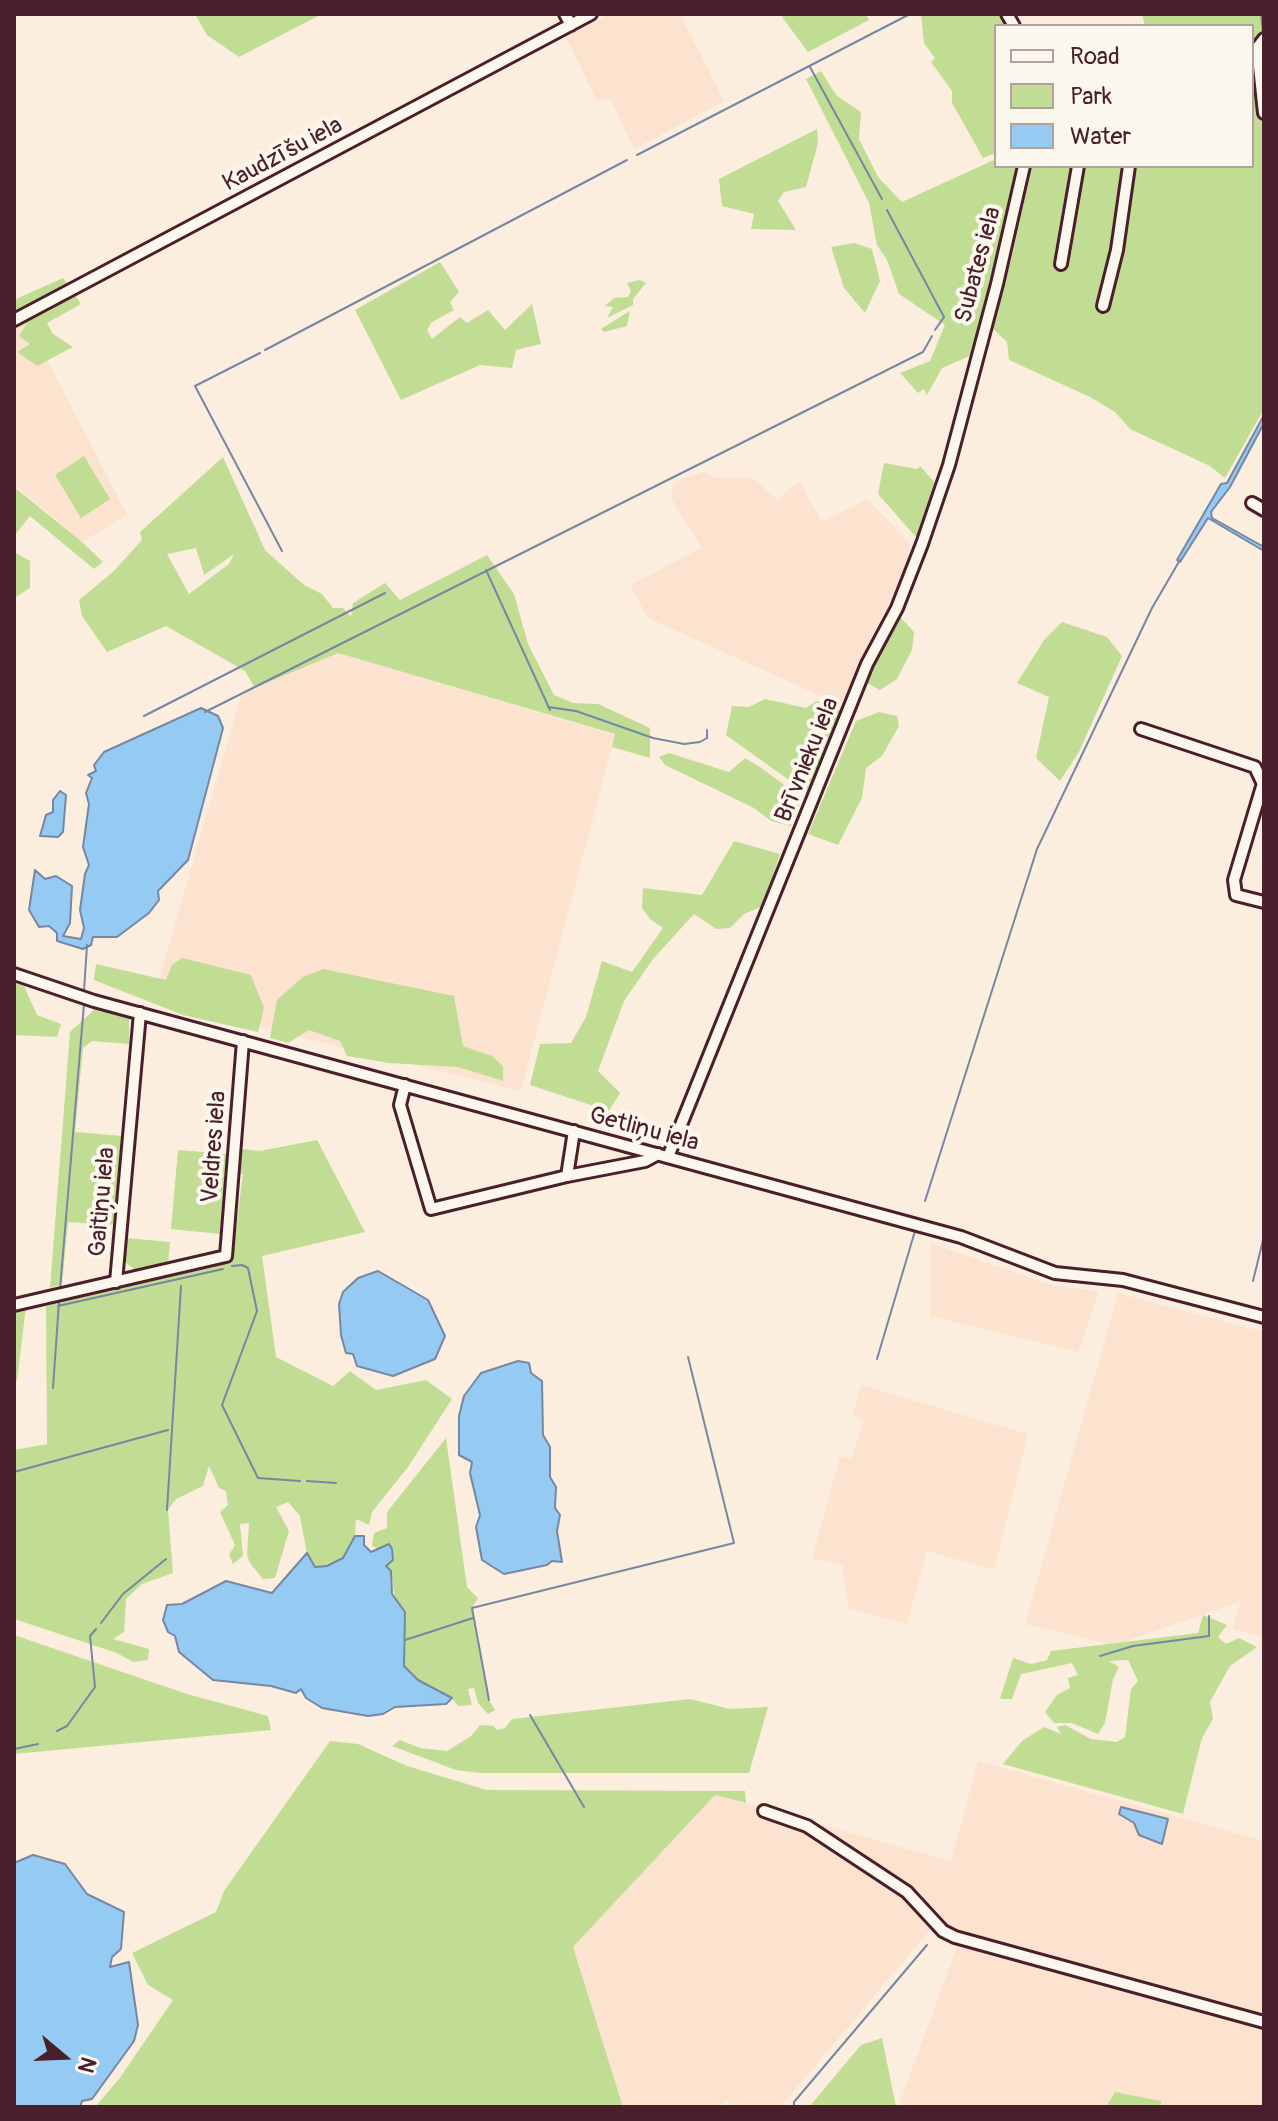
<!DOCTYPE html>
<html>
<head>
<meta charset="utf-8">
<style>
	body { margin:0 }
	#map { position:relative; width:1278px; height:2121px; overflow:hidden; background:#fbeedf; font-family:Pangolin,sans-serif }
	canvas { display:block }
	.frame { position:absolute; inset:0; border:16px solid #4a1f2b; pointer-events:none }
	.legend { position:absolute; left:994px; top:24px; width:260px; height:144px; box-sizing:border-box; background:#fbf7ec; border:2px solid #b4a19f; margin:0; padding:10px 14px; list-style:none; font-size:24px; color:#4a1f2b }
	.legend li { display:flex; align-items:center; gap:16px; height:40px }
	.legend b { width:40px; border:2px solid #b4a19f }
	.north { position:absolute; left:24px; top:2017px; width:80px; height:80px; -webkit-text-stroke:6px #fbf7ec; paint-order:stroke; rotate:109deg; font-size:22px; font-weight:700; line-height:32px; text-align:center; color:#4a1f2b }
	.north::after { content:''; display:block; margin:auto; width:28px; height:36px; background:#4a1f2b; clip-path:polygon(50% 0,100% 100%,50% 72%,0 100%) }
</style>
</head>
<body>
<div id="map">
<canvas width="1278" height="2121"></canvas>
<div class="frame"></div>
<ul class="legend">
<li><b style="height:10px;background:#fbf7ec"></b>Road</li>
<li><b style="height:22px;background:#c1dd94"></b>Park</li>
<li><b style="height:22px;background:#95cbf3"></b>Water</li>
</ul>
<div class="north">N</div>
</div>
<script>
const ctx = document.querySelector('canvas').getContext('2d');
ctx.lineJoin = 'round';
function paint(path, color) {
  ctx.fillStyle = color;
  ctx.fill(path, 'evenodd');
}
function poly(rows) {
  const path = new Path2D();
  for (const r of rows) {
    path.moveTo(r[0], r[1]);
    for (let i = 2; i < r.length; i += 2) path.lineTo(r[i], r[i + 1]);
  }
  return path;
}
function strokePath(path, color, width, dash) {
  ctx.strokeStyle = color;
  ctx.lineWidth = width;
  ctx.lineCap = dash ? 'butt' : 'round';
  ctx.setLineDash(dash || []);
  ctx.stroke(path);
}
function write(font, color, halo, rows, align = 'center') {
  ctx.font = font + ' Pangolin,sans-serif';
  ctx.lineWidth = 8;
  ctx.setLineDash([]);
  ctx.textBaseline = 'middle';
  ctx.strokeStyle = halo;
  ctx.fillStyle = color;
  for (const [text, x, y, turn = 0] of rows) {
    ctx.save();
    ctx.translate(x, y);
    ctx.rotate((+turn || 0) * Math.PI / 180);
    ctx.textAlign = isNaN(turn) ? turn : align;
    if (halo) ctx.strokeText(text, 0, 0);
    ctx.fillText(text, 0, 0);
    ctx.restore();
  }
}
paint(poly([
	[610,14,680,14,724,101,634,149,611,100,596,99,566,37],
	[28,322,127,515,82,542,14,484,14,330],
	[704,472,715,478,753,478,778,500,799,481,822,522,867,499,910,543,905,569,862,657,845,707,648,618,630,585,702,548,671,498,672,487,679,480],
	[338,653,615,735,521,1091,153,1001,241,695],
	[930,1243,1055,1286,1099,1291,1078,1352,930,1316],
	[1118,1293,1264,1332,1264,1637,1233,1629,1240,1602,1114,1645,1025,1624],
	[861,1385,1028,1434,994,1570,927,1551,907,1624,848,1608,842,1565,812,1558,840,1456,851,1459,864,1421,853,1414],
	[978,1761,1264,1841,1264,2107,898,2107,957,1947,931,1929,780,2107,732,2107,726,2101,719,2107,623,2107,573,1947,715,1795,951,1861]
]), '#fbe3cf');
paint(poly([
	[195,14,322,14,239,57,207,35],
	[788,14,865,14,869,20,808,52,782,17],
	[921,14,1004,14,1011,26,996,26,996,153,983,158,952,103,952,91,931,62,935,58,924,43],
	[1142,14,1264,14,1264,409,1225,478,1210,466,1130,429,1115,412,1090,397,1009,360,1007,342,991,327,1011,261,1032,166,1252,166,1252,26,1145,26],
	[821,71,836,95,861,112,859,139,878,177,902,202,996,159,996,166,1020,166,992,287,972,355,942,368,927,395,924,389,918,393,900,373,930,361,945,325,899,294,887,260,877,245,869,203,806,79],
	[817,129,818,143,806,187,784,192,778,201,796,230,751,229,754,214,722,206,719,179],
	[854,243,872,249,880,281,865,313,844,288,831,247],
	[440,262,459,292,450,302,454,310,432,322,427,330,432,339,460,317,467,323,488,310,505,330,532,304,541,344,516,350,512,368,480,365,401,400,355,310],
	[63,278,81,304,47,323,53,334,73,347,37,366,17,352,30,344,19,336,27,323,14,330,14,300],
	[640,280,646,283,633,299,633,305,607,318,613,307,605,306,614,298,628,297,631,291,627,283],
	[630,311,627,326,604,332,601,329],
	[84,456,110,499,81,518,55,475],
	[223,457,265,550,304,585,322,594,333,608,343,608,351,617,353,603,385,583,400,600,487,555,514,594,528,644,554,695,573,703,598,704,650,728,650,758,612,747,615,734,338,653,255,688,245,671,166,626,107,652,82,616,79,600,114,571,142,540,140,532],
	[196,548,204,575,234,554,229,564,189,594,167,554],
	[884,463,917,469,920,466,939,487,923,535,915,536,878,494],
	[14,487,82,542,103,562,94,569,30,516,14,536],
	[14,552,30,561,30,588,14,598],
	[900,617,914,632,912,650,897,679,880,690,867,683,875,658],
	[1062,622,1107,637,1122,656,1079,752,1060,781,1036,758,1049,697,1017,683,1044,640],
	[765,699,806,708,816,701,843,711,810,792,800,788,726,735,732,706,749,707],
	[879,712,897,716,899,726,882,756,866,768,862,798,838,845,808,834,856,721],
	[669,753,729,772,745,758,760,767,791,790,800,803,791,826,771,821,754,808,665,765,659,757],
	[734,841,780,854,763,906,744,914,730,928,716,929,694,914,653,959,624,1001,598,1071,620,1093,609,1111,530,1085,540,1044,571,1043,586,1017,602,961,632,972,663,928,650,919,642,908,643,888,702,895],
	[182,958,251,975,264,1008,258,1032,183,1015,94,980,96,964,166,980,172,965],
	[323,969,454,996,463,1046,492,1056,503,1066,503,1081,458,1067,389,1063,347,1056,340,1041,309,1030,288,1043,270,1038,277,1000,303,977],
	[14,983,24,986,37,1015,61,1024,57,1037,14,1035],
	[95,1009,129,1017,129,1044,92,1041,83,1048,75,1132,122,1136,114,1225,68,1222,62,1284,50,1288,70,1032],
	[317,1140,365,1232,262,1256,276,1357,333,1386,350,1371,376,1390,426,1380,452,1399,408,1467,372,1512,369,1525,356,1519,355,1536,343,1558,327,1566,315,1567,308,1560,300,1516,288,1502,276,1507,289,1531,275,1578,263,1579,250,1563,247,1555,249,1523,240,1524,243,1556,233,1564,229,1555,235,1545,220,1512,228,1505,226,1491,219,1488,209,1466,203,1486,176,1499,168,1510,173,1573,142,1584,126,1599,124,1632,113,1639,149,1649,148,1660,133,1662,117,1653,14,1619,14,1450,47,1444,46,1306,232,1259,243,1174,238,1173,240,1149,260,1151],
	[178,1150,227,1154,220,1234,171,1229],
	[126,1238,170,1242,168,1265,137,1272,123,1260],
	[26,1306,17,1381,14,1382,14,1309],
	[446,1438,467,1587,478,1598,472,1608,489,1700,495,1710,488,1714,478,1703,474,1688,468,1689,472,1705,458,1706,452,1698,418,1680,404,1666,391,1571,386,1566,394,1558,392,1549,389,1544,380,1549,372,1546,374,1533,387,1528,387,1512],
	[1203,1615,1227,1625,1218,1637,1226,1644,1239,1638,1257,1647,1230,1666,1210,1702,1213,1719,1202,1738,1183,1814,1003,1764,1022,1741,1044,1727,1061,1734,1057,1727,1065,1725,1091,1739,1117,1742,1125,1737,1131,1689,1138,1681,1128,1660,1109,1661,1119,1667,1113,1679,1105,1723,1098,1734,1072,1723,1054,1723,1045,1712,1057,1695,1070,1688,1068,1678,1078,1675,1072,1663,1021,1674,1012,1699,1000,1699,1013,1658,1031,1664,1047,1660,1051,1651,1198,1633],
	[14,1635,187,1694,268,1716,271,1730,14,1754],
	[690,1699,730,1709,768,1707,749,1773,480,1773,456,1770,392,1746,400,1740,420,1748,447,1751,471,1736,480,1725,494,1726,497,1730,505,1728,512,1719],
	[330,1741,358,1744,407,1766,487,1790,745,1791,746,1803,715,1795,573,1947,623,2107,95,2107,119,2079,173,2000,148,1985,132,1953,216,1912,224,1891],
	[882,2038,896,2107,809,2107,861,2045],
	[1115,2092,1161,2101,1161,2107,1106,2107]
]), '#c1dd94');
const water = poly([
	[1264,415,1264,423,1230,487,1211,512,1212,518,1264,547,1264,551,1208,518,1180,562,1177,560,1221,484,1227,483,1264,415],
	[201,708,218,716,223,728,188,860,158,891,159,900,149,913,117,937,93,937,91,945,83,949,57,941,57,933,49,926,39,927,29,910,35,870,45,879,56,876,72,886,70,923,63,936,81,939,84,928,80,910,85,874,89,865,83,847,89,804,86,793,92,778,88,775,96,771,94,765,104,752,201,708],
	[60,791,66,795,63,832,58,837,40,836,46,815,53,812,53,800,60,791],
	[378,1271,428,1300,445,1336,435,1359,393,1376,357,1366,353,1354,346,1353,341,1335,339,1304,343,1292,358,1278,378,1271],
	[518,1361,529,1363,531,1373,542,1381,543,1435,550,1447,550,1477,556,1487,555,1508,560,1515,557,1531,562,1562,552,1561,547,1565,504,1574,482,1560,476,1527,480,1515,470,1473,472,1462,459,1455,459,1416,464,1396,481,1373,518,1361],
	[355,1536,364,1536,364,1545,371,1552,389,1544,392,1549,393,1560,386,1566,391,1571,392,1594,405,1612,404,1666,418,1680,452,1698,446,1704,395,1707,383,1714,368,1716,322,1708,306,1698,301,1689,296,1693,271,1686,213,1680,179,1652,175,1636,168,1632,163,1620,167,1605,182,1604,226,1581,272,1593,307,1553,315,1567,327,1566,343,1558,355,1536],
	[1121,1807,1168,1819,1162,1844,1139,1835,1134,1823,1119,1814,1121,1807],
	[33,1855,65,1864,87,1894,124,1912,121,1949,112,1957,110,1967,129,1962,138,2025,134,2041,92,2099,82,2101,80,2107,14,2107,14,1863,33,1855]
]);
paint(water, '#95cbf3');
strokePath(water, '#7786a3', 2);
strokePath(poly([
	[1261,14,1263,33],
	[810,67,882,199],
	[637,155,910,14],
	[887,210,944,317,935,330],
	[265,350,627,160],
	[260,353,195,386,282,551],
	[486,570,550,710],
	[548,707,576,711,653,738,684,744,700,742,707,738,707,730],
	[205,712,923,352,932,336],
	[144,716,385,593],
	[84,991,87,945],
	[925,1201,1037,849,1152,608,1180,560],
	[232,1266,242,1265,248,1268,257,1311,222,1405,258,1478,300,1481],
	[1253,1281,1264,1236],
	[60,1289,84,1004],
	[58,1306,223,1269],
	[877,1359,915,1231],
	[53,1388,59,1302],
	[14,1472,168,1430],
	[307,1481,336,1483],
	[167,1510,181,1286],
	[101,1623,123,1594,166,1559],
	[405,1640,473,1618],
	[1100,1656,1133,1646,1209,1636,1209,1616],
	[489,1700,472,1608,734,1543,688,1357],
	[530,1715,584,1807],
	[57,1731,67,1726,95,1687,90,1636,96,1629],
	[14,1749,38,1744],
	[794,2107,794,2102,927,1945]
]), '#7786a3', 2);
const minor = poly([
	[565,14,571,25],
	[1007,14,1014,26],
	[1264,39,1257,48,1264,113],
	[1061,264,1078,166],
	[1103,306,1117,250,1129,166],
	[14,320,591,14],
	[1252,503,1264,510],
	[1141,729,1255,767,1263,784],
	[1264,780,1234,880,1236,895,1264,902],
	[14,974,94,1001,961,1237,1055,1273,1123,1280,1264,1317],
	[405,1085,400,1105,431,1209,567,1176,645,1161,658,1154],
	[668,1157,867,664,897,608,922,544,949,465,997,284,1024,166],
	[567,1176,574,1131],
	[116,1282,140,1013],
	[14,1305,226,1256,243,1041],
	[764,1811,807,1826,907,1892,943,1931,955,1937,1264,2022]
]);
strokePath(minor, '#4a1f2b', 16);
strokePath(minor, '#fbf7ec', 10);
write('24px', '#4a1f2b', '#fbf7ec', [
	["Kaudzīšu iela",283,155,-28],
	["Subates iela",979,265,-75],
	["Brīvnieku iela",808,760,-68],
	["Getliņu iela",644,1130,15],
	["Veldres iela",215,1147,-86],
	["Gaitiņu iela",103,1202,-85]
]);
</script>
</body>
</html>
